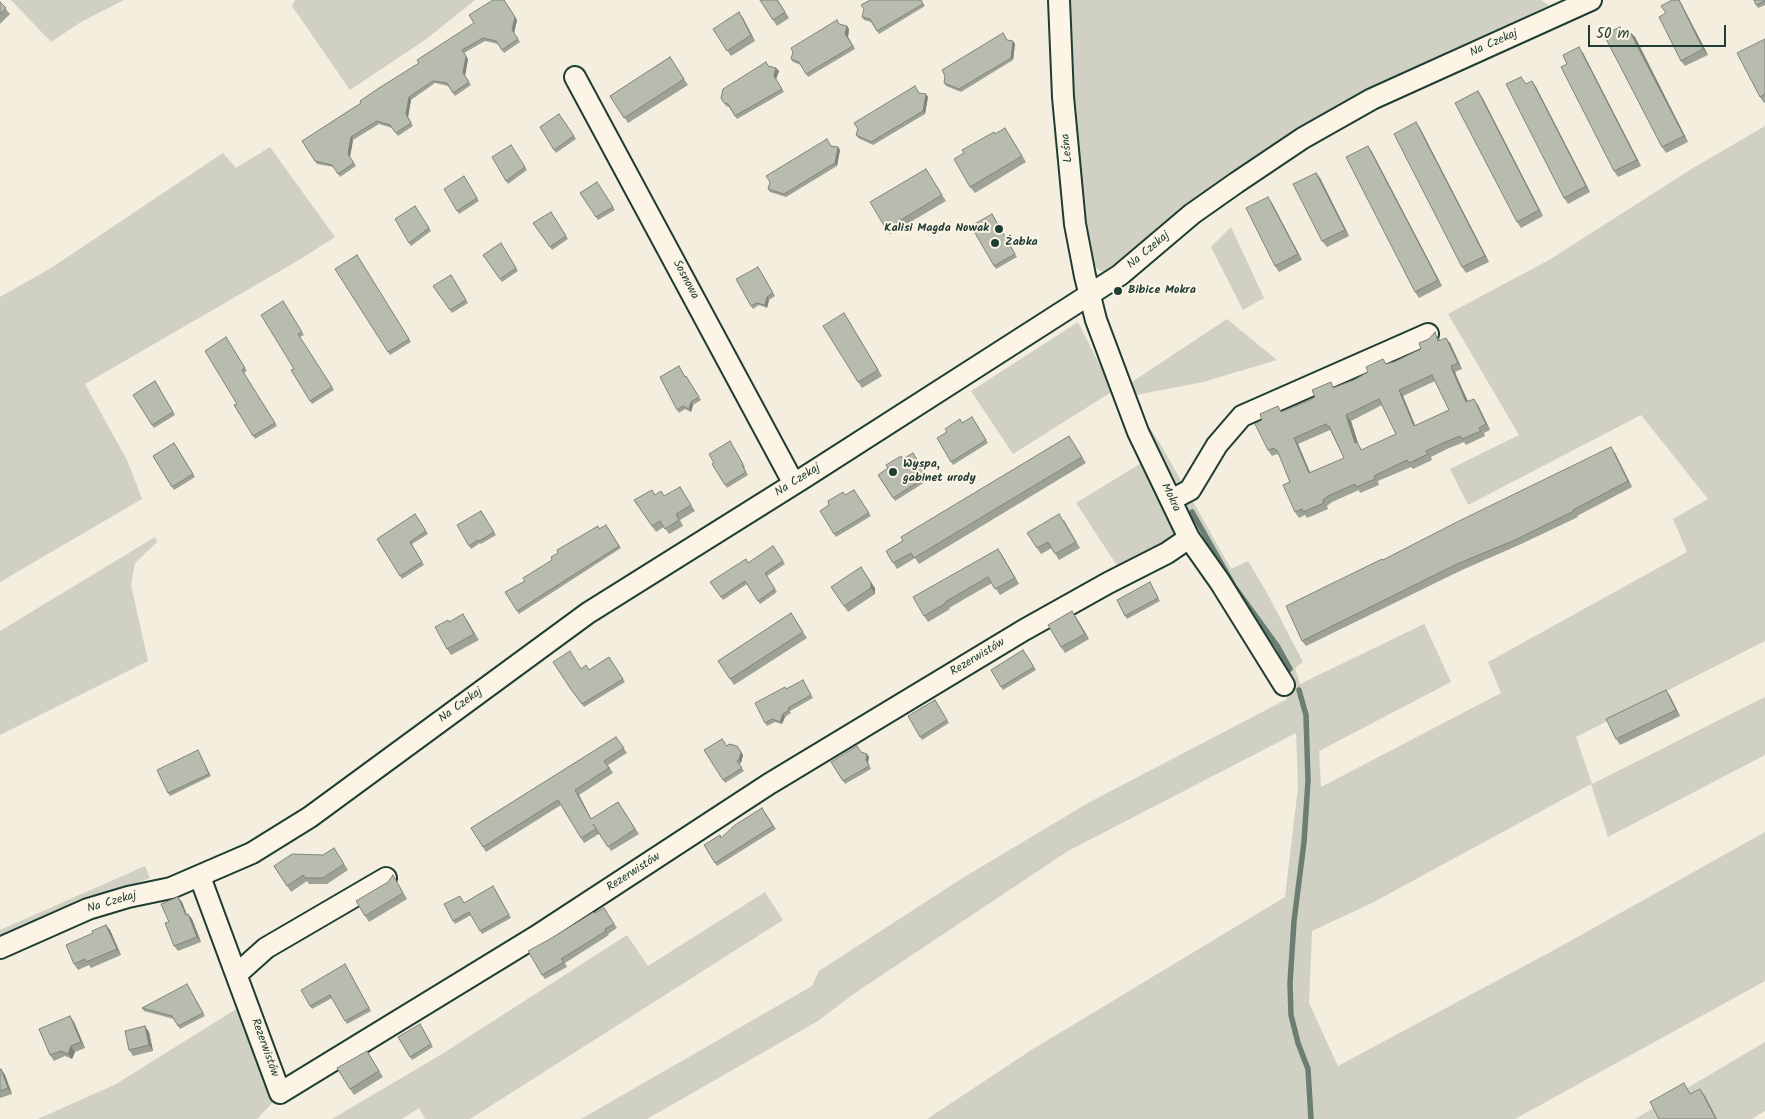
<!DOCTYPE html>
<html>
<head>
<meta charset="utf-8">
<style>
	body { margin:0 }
	#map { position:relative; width:1765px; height:1119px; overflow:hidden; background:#f3eede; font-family:Kalam,sans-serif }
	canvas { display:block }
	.scale { position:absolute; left:1588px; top:25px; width:138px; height:22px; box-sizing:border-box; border:2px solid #1f3d34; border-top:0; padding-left:6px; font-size:15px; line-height:18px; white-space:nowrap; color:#1f3d34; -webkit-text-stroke:4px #fcf5e5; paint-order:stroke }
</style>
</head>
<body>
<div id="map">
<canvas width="1765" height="1119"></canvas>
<div class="scale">50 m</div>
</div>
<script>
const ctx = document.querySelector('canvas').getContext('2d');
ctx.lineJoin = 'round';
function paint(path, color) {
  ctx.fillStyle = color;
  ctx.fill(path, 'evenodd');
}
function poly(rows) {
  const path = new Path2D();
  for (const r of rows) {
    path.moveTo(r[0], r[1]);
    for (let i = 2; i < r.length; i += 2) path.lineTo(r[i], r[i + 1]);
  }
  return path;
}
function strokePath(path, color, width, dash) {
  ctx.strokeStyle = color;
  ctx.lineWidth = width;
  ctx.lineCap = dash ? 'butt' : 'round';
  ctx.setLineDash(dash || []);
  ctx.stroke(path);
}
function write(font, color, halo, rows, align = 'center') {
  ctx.font = font + ' Kalam,sans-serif';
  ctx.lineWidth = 4;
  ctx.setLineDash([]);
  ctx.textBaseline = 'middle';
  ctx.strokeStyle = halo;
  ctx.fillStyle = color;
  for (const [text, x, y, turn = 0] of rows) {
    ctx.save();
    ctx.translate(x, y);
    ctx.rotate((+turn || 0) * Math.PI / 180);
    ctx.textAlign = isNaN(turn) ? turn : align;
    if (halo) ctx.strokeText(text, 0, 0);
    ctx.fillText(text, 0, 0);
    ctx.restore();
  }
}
paint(poly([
	[11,0,124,0,81,22,51,42],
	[295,0,475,0,425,40,350,90,292,6],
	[1070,0,1541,0,1549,5,1300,130,1139,249,1104,272,1098,270,1090,259,1072,88],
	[1765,126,1765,641,1576,737,1592,784,1765,697,1765,755,1608,837,1591,784,1372,903,1312,931,1309,1003,1338,1066,1556,949,1765,832,1765,981,1515,1119,927,1119,1033,1049,1285,897,1298,787,1296,733,1068,851,855,993,818,1021,647,1119,581,1119,812,986,819,971,961,879,1088,803,1287,699,1211,581,1222,575,1183,507,1191,498,1231,569,1248,561,1267,593,1303,662,1295,668,1300,684,1424,624,1424,623,1451,682,1319,751,1321,787,1501,693,1488,662,1687,552,1673,519,1708,499,1641,415,1468,505,1450,469,1519,435,1448,314,1549,260,1693,168],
	[270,147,335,237,299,260,85,384,128,462,142,499,0,582,0,297,51,268,223,153,236,168],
	[1231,227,1264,298,1243,310,1211,247],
	[1227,319,1277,360,1203,382,1136,395,1132,382],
	[1078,322,1113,391,1013,454,971,391],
	[1145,421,1161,445,1183,484,1175,488,1141,424],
	[1143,462,1178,533,1161,549,1118,567,1076,503],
	[155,537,157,542,135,563,131,585,148,661,0,735,0,631],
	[145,866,150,878,82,903,0,939,0,930],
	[765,892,783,920,470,1119,425,1119,419,1108,402,1119,332,1119,442,1054,627,935,648,966],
	[238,1008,275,1100,257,1119,38,1119,116,1084],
	[1765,1042,1765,1111,1752,1119,1635,1119]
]), '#d0d1c2');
strokePath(poly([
	[1192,512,1234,586,1278,647,1290,669],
	[1299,690,1306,715,1308,781,1304,842,1294,921,1290,983,1291,1015,1298,1043,1308,1069,1311,1119]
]), '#6c7d72', 5.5);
const minor = poly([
	[1059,0,1063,97,1075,224,1085,276,1096,320,1138,432,1189,538,1220,582,1284,685],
	[575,77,794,484],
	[1171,500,1190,490,1217,445,1242,416,1428,334],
	[200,877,280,1093,535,937,769,784,1024,630,1108,583,1167,553,1189,538],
	[0,948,88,909,128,897,171,888,252,853,310,817,588,613,805,477,1120,275,1192,214,1236,183,1303,138,1372,99,1591,0],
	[237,974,266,948,386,878]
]);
strokePath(minor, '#1f3d34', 24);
strokePath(minor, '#fcf5e5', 20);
paint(poly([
	[760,0,778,0,789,18,777,26],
	[921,0,925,6,879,34,871,22,864,20,862,17],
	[1672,0,1679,0,1681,3,1708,55,1685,66,1681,61,1666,13],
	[1765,0,1765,5,1758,8,1756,5],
	[0,2,10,14,0,24],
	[743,18,755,41,731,56,713,29],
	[517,20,514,33,520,42,504,53,498,44,485,41,464,53,468,59,465,76,471,85,455,96,448,86,435,83,411,100,408,117,413,126,398,136,392,128,379,124,353,140,350,157,356,166,340,177,334,167,317,164,302,141,361,103,379,88],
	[847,26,849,29,848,37,855,49,808,77,801,65,793,62,791,59],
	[1630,32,1635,37,1688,142,1666,153,1662,147,1625,34],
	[1765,39,1765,102,1764,103,1760,97],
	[1007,40,1013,41,1015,44,1013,60,961,92,946,86,944,83],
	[1583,53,1641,166,1618,177,1614,171,1567,64],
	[670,57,688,85,628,123,610,96],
	[769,66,776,68,779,71,776,79,784,92,737,119,729,107,726,106,721,98],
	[1532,81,1536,87,1590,192,1568,204,1564,198,1526,84],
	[919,93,928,97,925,114,873,145,858,138,856,135],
	[1482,97,1543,216,1521,228,1517,222],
	[559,114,576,139,556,153,540,127],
	[1420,128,1489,262,1466,273,1462,267],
	[995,134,1009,134,1026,162,975,193,970,187],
	[511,145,527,170,508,184,506,181],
	[831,146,838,147,840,150,837,166,786,197,770,192,768,189],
	[1368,146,1372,152,1442,286,1419,298,1415,292],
	[926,169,946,201,890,234,886,229],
	[1316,173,1320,178,1349,236,1327,247,1322,241],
	[464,176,479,201,459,214,457,211],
	[597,182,615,210,598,220,580,193],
	[1272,203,1302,260,1279,272,1275,266],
	[415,206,431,231,411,246,409,243],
	[551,212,568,239,552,250,533,223],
	[992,214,1017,257,996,269,994,266],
	[501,243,518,271,502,282,483,255],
	[357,255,411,342,390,355,335,269],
	[760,270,775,296,769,300,767,308,759,305,753,309,751,306],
	[451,275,468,303,452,313,433,286],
	[283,301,304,335,300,337,334,390,312,404,291,370,294,369],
	[848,319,882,376,862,388,858,382],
	[226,337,247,371,244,373,277,426,255,439,234,405,237,404],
	[1439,338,1440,340,1450,343,1462,369,1455,372,1456,375,1468,402,1478,405,1490,430,1484,433,1485,436,1466,445,1464,442,1447,449,1431,457,1432,460,1413,469,1411,467,1378,481,1379,485,1360,493,1359,490,1332,502,1327,506,1328,509,1307,518,1305,515,1299,518,1295,512,1290,482,1280,456,1277,454,1272,456,1268,450,1282,412,1308,401,1334,388,1354,380,1387,364,1394,362,1421,349],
	[1435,381,1449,410,1415,426,1403,396],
	[1382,405,1396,434,1362,450,1357,442,1351,421],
	[1330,430,1344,458,1310,473,1298,444],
	[685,376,688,379,701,400,693,405,691,412,685,409,679,413,677,410],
	[155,381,175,415,154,428,133,395],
	[972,417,988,443,953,465,937,438],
	[1069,436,1086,463,919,564,915,558,897,569,886,551],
	[730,441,745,467,744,468,748,475,727,488,712,464,714,463],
	[174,443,195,477,174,490,153,456],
	[913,453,930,479,895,501,878,475],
	[1615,453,1632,487,1577,516,1578,517,1519,545,1462,570,1306,646,1302,641,1383,560],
	[680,487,695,511,680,520,683,526,669,534,664,527,656,532,634,500,655,495,665,496],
	[854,490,871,516,836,537,820,511],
	[481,511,496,535,481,544,480,543,471,549,469,546],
	[415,514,428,534,412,544,424,565,402,579,377,539],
	[1064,520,1080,548,1059,560,1052,548,1041,554,1037,548],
	[606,525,621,548,519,614,505,592,525,581,552,560],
	[773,546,785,564,767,576,777,592,760,604,747,584,723,600,710,582,748,563],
	[1002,555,1019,584,1000,595,992,583,949,608,950,609,928,622,924,616],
	[1150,582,1160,601,1127,619,1125,616],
	[831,587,875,588,875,594,848,612],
	[791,613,807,638,734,685,718,661],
	[1076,617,1089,639,1065,653,1061,647],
	[467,620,479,640,451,655,447,649,449,622],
	[1023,650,1036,670,1003,690,991,670],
	[609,657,625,682,584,707,570,688,581,668,589,670],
	[803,680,813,698,790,711,791,713,785,717,782,724,775,722,767,726,765,723,786,689],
	[1666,690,1670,696,1680,716,1620,745,1616,739],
	[935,700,949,723,922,740,908,716],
	[616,737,627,753,608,765,613,773,579,795,591,819,618,802,639,834,611,851,599,833,599,834,584,843,561,805,486,852,471,828],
	[727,746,737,746,743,755,741,763,739,764,744,771,725,783,704,750],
	[198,750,211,776,170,796,168,793],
	[861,752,867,754,869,757,868,763,871,769,845,784,831,762],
	[762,808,776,829,717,866,704,845,720,835,722,838],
	[334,848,348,870,327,884,309,884,307,881,291,892,274,866,323,855],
	[393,875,407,899,369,922,365,916],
	[495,889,511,918,482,934,471,915,455,924,453,921,464,903],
	[182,902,187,915,188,914,192,919,201,942,178,951,174,946,169,922],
	[604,908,617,928,608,934,609,935,565,963,567,967,545,979,542,975,550,939],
	[106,925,110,930,121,955,91,968,89,965,78,970,74,964],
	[345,964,371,1011,347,1024,332,998,312,1009,310,1006],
	[189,987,205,1016,180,1029,174,1019,144,1011,142,1008],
	[74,1022,85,1048,75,1052,72,1059,65,1056,54,1061,50,1055],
	[422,1027,433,1047,412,1060,398,1037],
	[149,1032,153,1051,133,1056,129,1050],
	[367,1051,383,1077,354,1095,350,1089],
	[1,1069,5,1075,12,1094,0,1098,0,1070]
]), '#9ea296');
paint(poly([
	[504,0,517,20,514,33,520,42,512,30],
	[1679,0,1681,3,1708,55,1703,49],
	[739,12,743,18,755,41,751,35],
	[847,26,849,29,848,37,855,49,845,34],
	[1630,32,1635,37,1688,142,1684,136],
	[1013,41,1015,44,1013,60,1011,58],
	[1579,47,1583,53,1641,166,1637,160],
	[466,56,468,59,465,76,463,73],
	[776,68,779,71,776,79,784,92,774,76],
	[1532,81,1536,87,1590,192,1586,186],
	[1478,91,1482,97,1543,216,1539,210],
	[926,94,928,97,925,114,923,111],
	[409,97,411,100,408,117,413,126,406,114],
	[1416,122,1420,128,1489,262,1485,256],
	[351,137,353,140,350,157,348,154],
	[1368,146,1372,152,1442,286,1438,280],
	[838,147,840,150,837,166,835,163],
	[1316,173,1320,178,1349,236,1345,230],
	[1268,197,1272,203,1302,260,1298,254],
	[767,297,769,300,767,308,765,305],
	[1446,338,1450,343,1462,369,1458,363],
	[1451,366,1455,372,1456,375,1471,408,1466,402,1452,369],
	[1399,390,1403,396,1418,432,1414,426],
	[1474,399,1478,405,1490,430,1486,424],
	[691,402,693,405,691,412,689,409],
	[1346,415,1351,421,1360,449,1355,443],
	[1294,438,1298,444,1313,479,1309,473],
	[1611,447,1615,453,1632,487,1628,481],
	[998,549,1002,555,1019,584,1015,578],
	[861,567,875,588,875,594,871,588],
	[1072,611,1076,617,1089,639,1085,634],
	[1666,690,1670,696,1680,716,1676,710],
	[783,714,785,717,782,724,780,722],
	[741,752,743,755,741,763,739,760],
	[867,754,869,757,868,763,871,769,866,760],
	[575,790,579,795,594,824,591,819],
	[178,897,182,902,189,920,186,915],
	[188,914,192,919,201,942,197,937],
	[106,925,110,930,121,955,117,949],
	[70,1016,74,1022,85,1048,81,1042],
	[145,1026,149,1032,153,1051,149,1045],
	[71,1046,75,1052,72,1059,68,1054],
	[1,1069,5,1075,12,1094,8,1088],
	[1700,1089,1705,1096,1717,1119,1716,1119]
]), '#81847a');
const building = poly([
	[493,0,504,0,515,17,512,30,518,39,502,50,496,41,483,38,462,50,466,56,463,73,469,82,453,93,447,83,433,81,409,97,406,114,411,123,396,133,390,125,377,121,351,137,348,154,354,163,338,174,332,165,315,161,302,141,361,103,360,101,379,88,419,63,417,60,474,23,469,15,493,0],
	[760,0,777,0,785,12,773,20,760,0],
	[870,0,921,0,923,4,877,31,870,19,862,17,864,9,861,5,870,0],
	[1672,0,1679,0,1703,49,1681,61,1659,17,1666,13,1661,6,1672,0],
	[1754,0,1765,0,1765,1,1756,5,1754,0],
	[0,2,6,8,0,14,0,2],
	[739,12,751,35,727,51,713,29,739,12],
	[837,20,839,24,847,26,845,34,853,46,806,74,799,62,791,59,793,52,791,48,837,20],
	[1620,27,1624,35,1630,32,1684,136,1662,147,1604,35,1620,27],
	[1003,33,1007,40,1013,41,1011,58,959,89,944,83,945,76,942,70,1003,33],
	[1765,39,1765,94,1760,97,1737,53,1765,39],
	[1579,47,1637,160,1614,171,1561,67,1567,64,1563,55,1579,47],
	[670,57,684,79,624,118,610,96,670,57],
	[766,62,768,66,776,68,774,76,782,89,735,116,728,104,724,103,721,98,723,89,766,62],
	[1521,77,1526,84,1532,81,1586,186,1564,198,1506,84,1521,77],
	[915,86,919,93,926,94,923,111,871,142,856,135,858,129,854,123,915,86],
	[1478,91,1539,210,1517,222,1455,103,1478,91],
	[559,114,574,136,554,150,540,127,559,114],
	[1416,122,1485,256,1462,267,1394,134,1416,122],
	[1005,128,1022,156,970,187,954,159,964,153,962,150,994,132,995,134,1005,128],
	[827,139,831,146,838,147,835,163,784,194,768,189,770,182,766,176,827,139],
	[511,145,525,167,506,181,492,157,511,145],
	[1368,146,1438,280,1415,292,1346,157,1368,146],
	[926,169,942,195,886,229,870,202,926,169],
	[1316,173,1345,230,1322,241,1293,184,1316,173],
	[464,176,477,198,457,211,444,189,464,176],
	[597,182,613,207,596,217,580,193,597,182],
	[1268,197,1298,254,1275,266,1246,208,1268,197],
	[415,206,429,228,409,243,395,219,415,206],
	[551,212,566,236,550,247,533,223,551,212],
	[992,214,1015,254,994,266,971,226,992,214],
	[501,243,516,268,500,279,483,255,501,243],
	[357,255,409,339,388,352,335,269,357,255],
	[758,267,773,293,767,297,765,305,757,303,751,306,736,279,758,267],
	[451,275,466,300,450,310,433,286,451,275],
	[283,301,302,332,298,334,332,387,310,401,291,370,294,369,261,315,283,301],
	[844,313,878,370,858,382,823,326,844,313],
	[1435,332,1438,341,1446,338,1458,363,1451,366,1452,369,1466,402,1474,399,1486,424,1479,428,1481,431,1462,439,1460,436,1443,443,1426,451,1428,454,1409,463,1407,460,1374,476,1375,479,1356,487,1355,484,1328,496,1323,500,1324,503,1303,512,1302,509,1295,512,1283,485,1290,482,1277,450,1275,450,1274,448,1268,450,1255,424,1262,420,1260,414,1278,406,1281,412,1308,401,1315,397,1312,390,1331,382,1333,388,1354,380,1368,372,1366,367,1383,359,1386,364,1394,362,1421,349,1419,343,1429,339,1435,332],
	[1432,375,1449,410,1414,426,1399,390,1432,375],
	[1379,399,1396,434,1361,450,1357,442,1355,443,1346,415,1379,399],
	[1326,424,1328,427,1329,426,1344,458,1309,473,1294,438,1326,424],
	[226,337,245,368,242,370,275,423,253,436,234,405,237,404,205,351,226,337],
	[679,366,685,377,686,376,699,397,691,402,689,409,683,406,677,410,660,377,679,366],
	[155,381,173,412,152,425,133,395,155,381],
	[972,417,986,440,951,462,937,438,947,432,945,429,960,419,962,423,972,417],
	[1069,436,1082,457,914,558,911,553,893,563,886,551,903,541,901,537,1069,436],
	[730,441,743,464,742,465,746,472,725,485,712,464,714,463,709,454,730,441],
	[174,443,193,474,172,487,153,456,174,443],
	[1611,447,1628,481,1573,510,1574,511,1515,540,1457,564,1302,641,1286,606,1382,559,1383,560,1457,522,1611,447],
	[913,453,927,476,893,498,878,475,888,468,886,465,901,456,903,459,913,453],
	[680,487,691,505,676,514,679,520,665,529,660,521,652,526,634,500,652,490,655,495,661,491,664,496,680,487],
	[854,490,869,513,834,534,820,511,829,505,828,501,843,492,845,495,854,490],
	[481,511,494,532,479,541,478,540,469,546,457,525,481,511],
	[415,514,426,531,410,542,422,562,400,576,377,539,415,514],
	[1059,514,1076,542,1055,554,1048,542,1037,548,1027,533,1059,514],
	[606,525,619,546,517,611,505,592,525,581,523,578,552,560,551,557,558,553,557,550,598,526,599,529,606,525],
	[773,546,783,561,765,573,775,589,758,601,745,581,721,597,710,582,746,559,748,563,773,546],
	[998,549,1015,578,995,589,988,577,945,602,946,603,924,616,913,597,998,549],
	[861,567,871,583,871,588,844,606,831,587,861,567],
	[1150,582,1158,598,1125,616,1117,600,1150,582],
	[1072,611,1085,634,1061,647,1048,625,1072,611],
	[791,613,803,632,730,679,718,661,791,613],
	[463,614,474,634,447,649,435,627,448,620,449,622,463,614],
	[1023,650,1034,667,1001,687,991,670,1023,650],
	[570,651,581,669,586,665,589,670,609,657,623,679,582,704,570,688,553,662,570,651],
	[803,680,811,695,788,708,789,710,783,714,780,722,772,719,765,723,755,703,785,687,786,689,803,680],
	[1666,690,1676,710,1616,739,1606,719,1666,690],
	[935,700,947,720,920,737,908,716,935,700],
	[616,737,624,748,604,761,609,768,575,790,591,819,618,802,635,829,608,847,593,824,596,829,581,838,558,800,483,847,471,828,616,737],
	[722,739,727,746,729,744,737,746,741,752,739,760,737,761,742,768,723,780,704,750,722,739],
	[857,746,861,752,867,754,866,760,869,766,843,781,831,762,857,746],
	[198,750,209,774,168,793,157,770,198,750],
	[762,808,773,826,715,863,704,845,720,835,721,838,735,825,762,808],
	[334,848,344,864,323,878,305,878,303,875,287,886,274,866,292,854,323,855,334,848],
	[393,875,403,893,365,916,356,901,388,882,393,875],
	[493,886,509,915,480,931,469,912,453,921,444,904,460,896,464,903,493,886],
	[178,897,186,915,188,914,197,937,174,946,165,923,169,922,161,904,178,897],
	[604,908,614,924,605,929,606,931,561,959,564,962,542,975,528,951,550,939,594,912,595,913,604,908],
	[106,925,117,949,86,962,85,959,74,964,66,945,93,933,92,931,106,925],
	[345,964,369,1008,345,1021,330,995,310,1006,301,990,345,964],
	[187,984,203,1013,178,1026,172,1016,142,1008,187,984],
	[70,1016,81,1042,71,1046,68,1054,61,1051,50,1055,39,1029,70,1016],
	[420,1024,431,1044,410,1057,398,1037,420,1024],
	[145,1026,149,1045,129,1050,125,1031,145,1026],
	[367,1051,379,1071,350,1089,337,1068,367,1051],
	[1,1069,8,1088,0,1091,0,1070,1,1069],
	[1684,1083,1690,1094,1700,1089,1716,1119,1659,1119,1650,1102,1684,1083]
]);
paint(building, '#b8bcae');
strokePath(building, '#81847a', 1);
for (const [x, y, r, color] of [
	[999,229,5,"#1f3d34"],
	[995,243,5,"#1f3d34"],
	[1118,291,5,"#1f3d34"],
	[893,472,5,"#1f3d34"]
]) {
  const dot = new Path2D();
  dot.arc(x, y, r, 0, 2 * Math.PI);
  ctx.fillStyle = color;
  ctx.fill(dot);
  strokePath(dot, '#fcf5e5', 2);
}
write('12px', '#1f3d34', '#fcf5e5', [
	["Na Czekaj",1494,44,-24],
	["Leśna",1068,148,-96],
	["Na Czekaj",1149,251,-40],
	["Sosnowa",685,280,62],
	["Na Czekaj",798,481,-32],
	["Mokra",1170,498,64],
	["Rezerwistów",978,658,-31],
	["Na Czekaj",461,706,-36],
	["Rezerwistów",634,873,-33],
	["Na Czekaj",112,903,-16],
	["Rezerwistów",264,1048,70]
]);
write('bold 12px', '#1f3d34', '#fcf5e5', [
	["Kalisi Magda Nowak",989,229,"right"],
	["Żabka",1005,243],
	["Bibice Mokra",1128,291],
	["Wyspa,",903,465],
	["gabinet urody",903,479]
], 'left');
</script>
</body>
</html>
